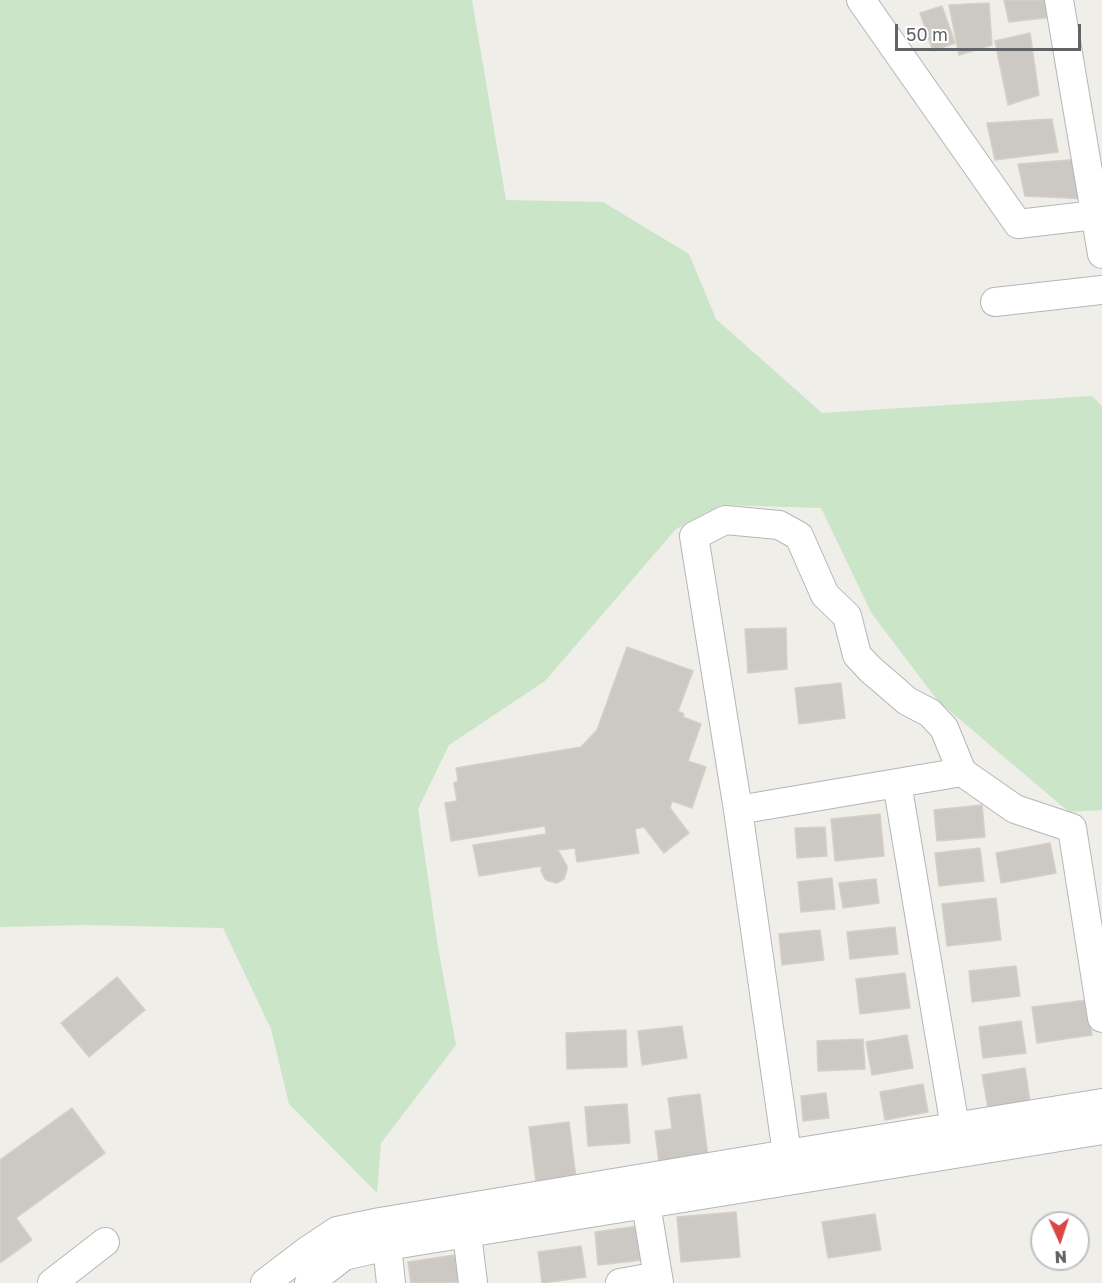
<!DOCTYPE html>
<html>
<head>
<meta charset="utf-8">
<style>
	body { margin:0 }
	#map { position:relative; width:1102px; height:1283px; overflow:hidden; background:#f0eee9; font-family:"Golos Text",sans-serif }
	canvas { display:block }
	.north { position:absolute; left:1030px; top:1211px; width:60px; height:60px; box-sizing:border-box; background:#fff; border:2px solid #bfc1c2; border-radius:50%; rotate:177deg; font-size:16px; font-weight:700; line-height:24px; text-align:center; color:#606467 }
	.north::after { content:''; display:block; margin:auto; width:21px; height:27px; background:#da4545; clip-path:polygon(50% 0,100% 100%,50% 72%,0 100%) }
	.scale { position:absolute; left:895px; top:24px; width:186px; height:27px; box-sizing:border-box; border:3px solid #606467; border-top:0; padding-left:8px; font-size:18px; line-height:21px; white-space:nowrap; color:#606467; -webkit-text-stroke:4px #fff; paint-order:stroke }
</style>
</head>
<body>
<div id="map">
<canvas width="1102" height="1283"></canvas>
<div class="north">N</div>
<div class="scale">50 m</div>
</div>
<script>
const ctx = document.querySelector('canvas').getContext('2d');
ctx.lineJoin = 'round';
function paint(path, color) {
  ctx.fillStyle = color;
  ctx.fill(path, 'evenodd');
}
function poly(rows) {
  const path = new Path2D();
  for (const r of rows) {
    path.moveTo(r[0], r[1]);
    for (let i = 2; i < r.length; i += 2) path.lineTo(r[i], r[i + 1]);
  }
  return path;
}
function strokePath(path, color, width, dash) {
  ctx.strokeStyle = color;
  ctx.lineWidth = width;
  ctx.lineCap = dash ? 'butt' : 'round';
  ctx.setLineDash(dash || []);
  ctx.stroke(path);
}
paint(poly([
	[0,0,472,0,506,200,603,202,689,254,716,319,822,413,1092,396,1102,406,1102,810,1069,812,938,701,872,614,821,508,721,505,676,529,545,681,449,745,418,809,438,947,456,1045,381,1143,377,1193,289,1104,271,1029,223,928,85,925,0,927]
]), '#cae5c8');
const building = poly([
	[1004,0,1048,0,1053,17,1009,22,1004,0],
	[989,3,992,45,959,55,949,5,989,3],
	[942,6,955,43,933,51,920,13,942,6],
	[1030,33,1039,95,1008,105,995,41,1030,33],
	[1052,119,1058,152,995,160,987,123,1052,119],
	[1083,159,1088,199,1025,196,1018,164,1083,159],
	[786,628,787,669,748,673,745,629,786,628],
	[627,647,693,671,678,711,684,714,683,717,701,724,688,761,706,767,692,808,672,801,670,808,689,833,664,853,644,827,635,829,639,853,577,862,575,848,558,850,567,866,567,870,564,879,557,883,548,881,545,879,541,871,542,866,479,876,473,845,546,834,545,826,451,841,445,803,457,801,454,783,458,781,456,768,581,747,597,730,627,647],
	[841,683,845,718,799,724,795,688,841,683],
	[982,805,985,837,937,841,934,810,982,805],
	[880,814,884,856,835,861,831,819,880,814],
	[825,827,827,856,797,858,795,828,825,827],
	[1050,843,1056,873,1001,883,996,853,1050,843],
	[980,848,984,881,939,886,935,853,980,848],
	[832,878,835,909,801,912,798,882,832,878],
	[876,879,879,903,843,908,839,883,876,879],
	[996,898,1001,940,947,946,942,904,996,898],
	[895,927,898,954,850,959,847,932,895,927],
	[820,930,824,960,782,965,779,934,820,930],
	[1016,966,1020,996,972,1002,969,971,1016,966],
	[905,973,910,1008,860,1014,856,979,905,973],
	[117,977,145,1010,89,1057,61,1023,117,977],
	[1087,1000,1092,1035,1037,1043,1032,1007,1087,1000],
	[1021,1021,1026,1053,983,1058,979,1027,1021,1021],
	[682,1026,687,1058,642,1065,638,1031,682,1026],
	[626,1030,627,1067,567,1069,566,1033,626,1030],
	[907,1035,913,1068,872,1075,866,1042,907,1035],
	[863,1039,865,1069,818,1071,817,1041,863,1039],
	[1025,1068,1030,1101,988,1108,982,1075,1025,1068],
	[923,1084,928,1112,885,1120,880,1092,923,1084],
	[826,1093,829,1118,803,1121,801,1096,826,1093],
	[700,1094,708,1157,659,1163,655,1131,672,1129,668,1098,700,1094],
	[627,1104,630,1143,588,1146,585,1107,627,1104],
	[72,1108,105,1153,16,1218,32,1240,0,1263,0,1160,72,1108],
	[569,1122,576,1178,536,1182,529,1127,569,1122],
	[736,1212,740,1257,681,1262,677,1217,736,1212],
	[875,1214,881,1250,828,1258,822,1222,875,1214],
	[639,1226,643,1260,598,1265,595,1232,639,1226],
	[581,1246,586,1277,542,1283,538,1252,581,1246],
	[455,1255,459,1282,411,1283,408,1262,455,1255]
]);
paint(building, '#ccc9c5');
strokePath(building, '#d5cfc7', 1.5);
const street = poly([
	[861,0,1018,224,1095,215],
	[1059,0,1102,254],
	[995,302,1102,290],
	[897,783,955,1127],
	[738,810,694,536,725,520,779,525,799,536,825,595,847,616,857,655,870,669,891,687,907,701,930,713,944,728,962,772],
	[787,1154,738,810,962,772,1015,809,1072,828,1102,1018],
	[646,1204,659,1283],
	[467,1234,473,1283],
	[387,1246,391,1283],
	[52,1283,105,1242],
	[265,1283,307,1251,337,1231,380,1222,787,1154,1102,1103],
	[309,1283,344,1256,387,1246,1102,1130],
	[620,1283,658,1276]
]);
strokePath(street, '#b3b6b9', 30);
strokePath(street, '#fff', 28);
</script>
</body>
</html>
